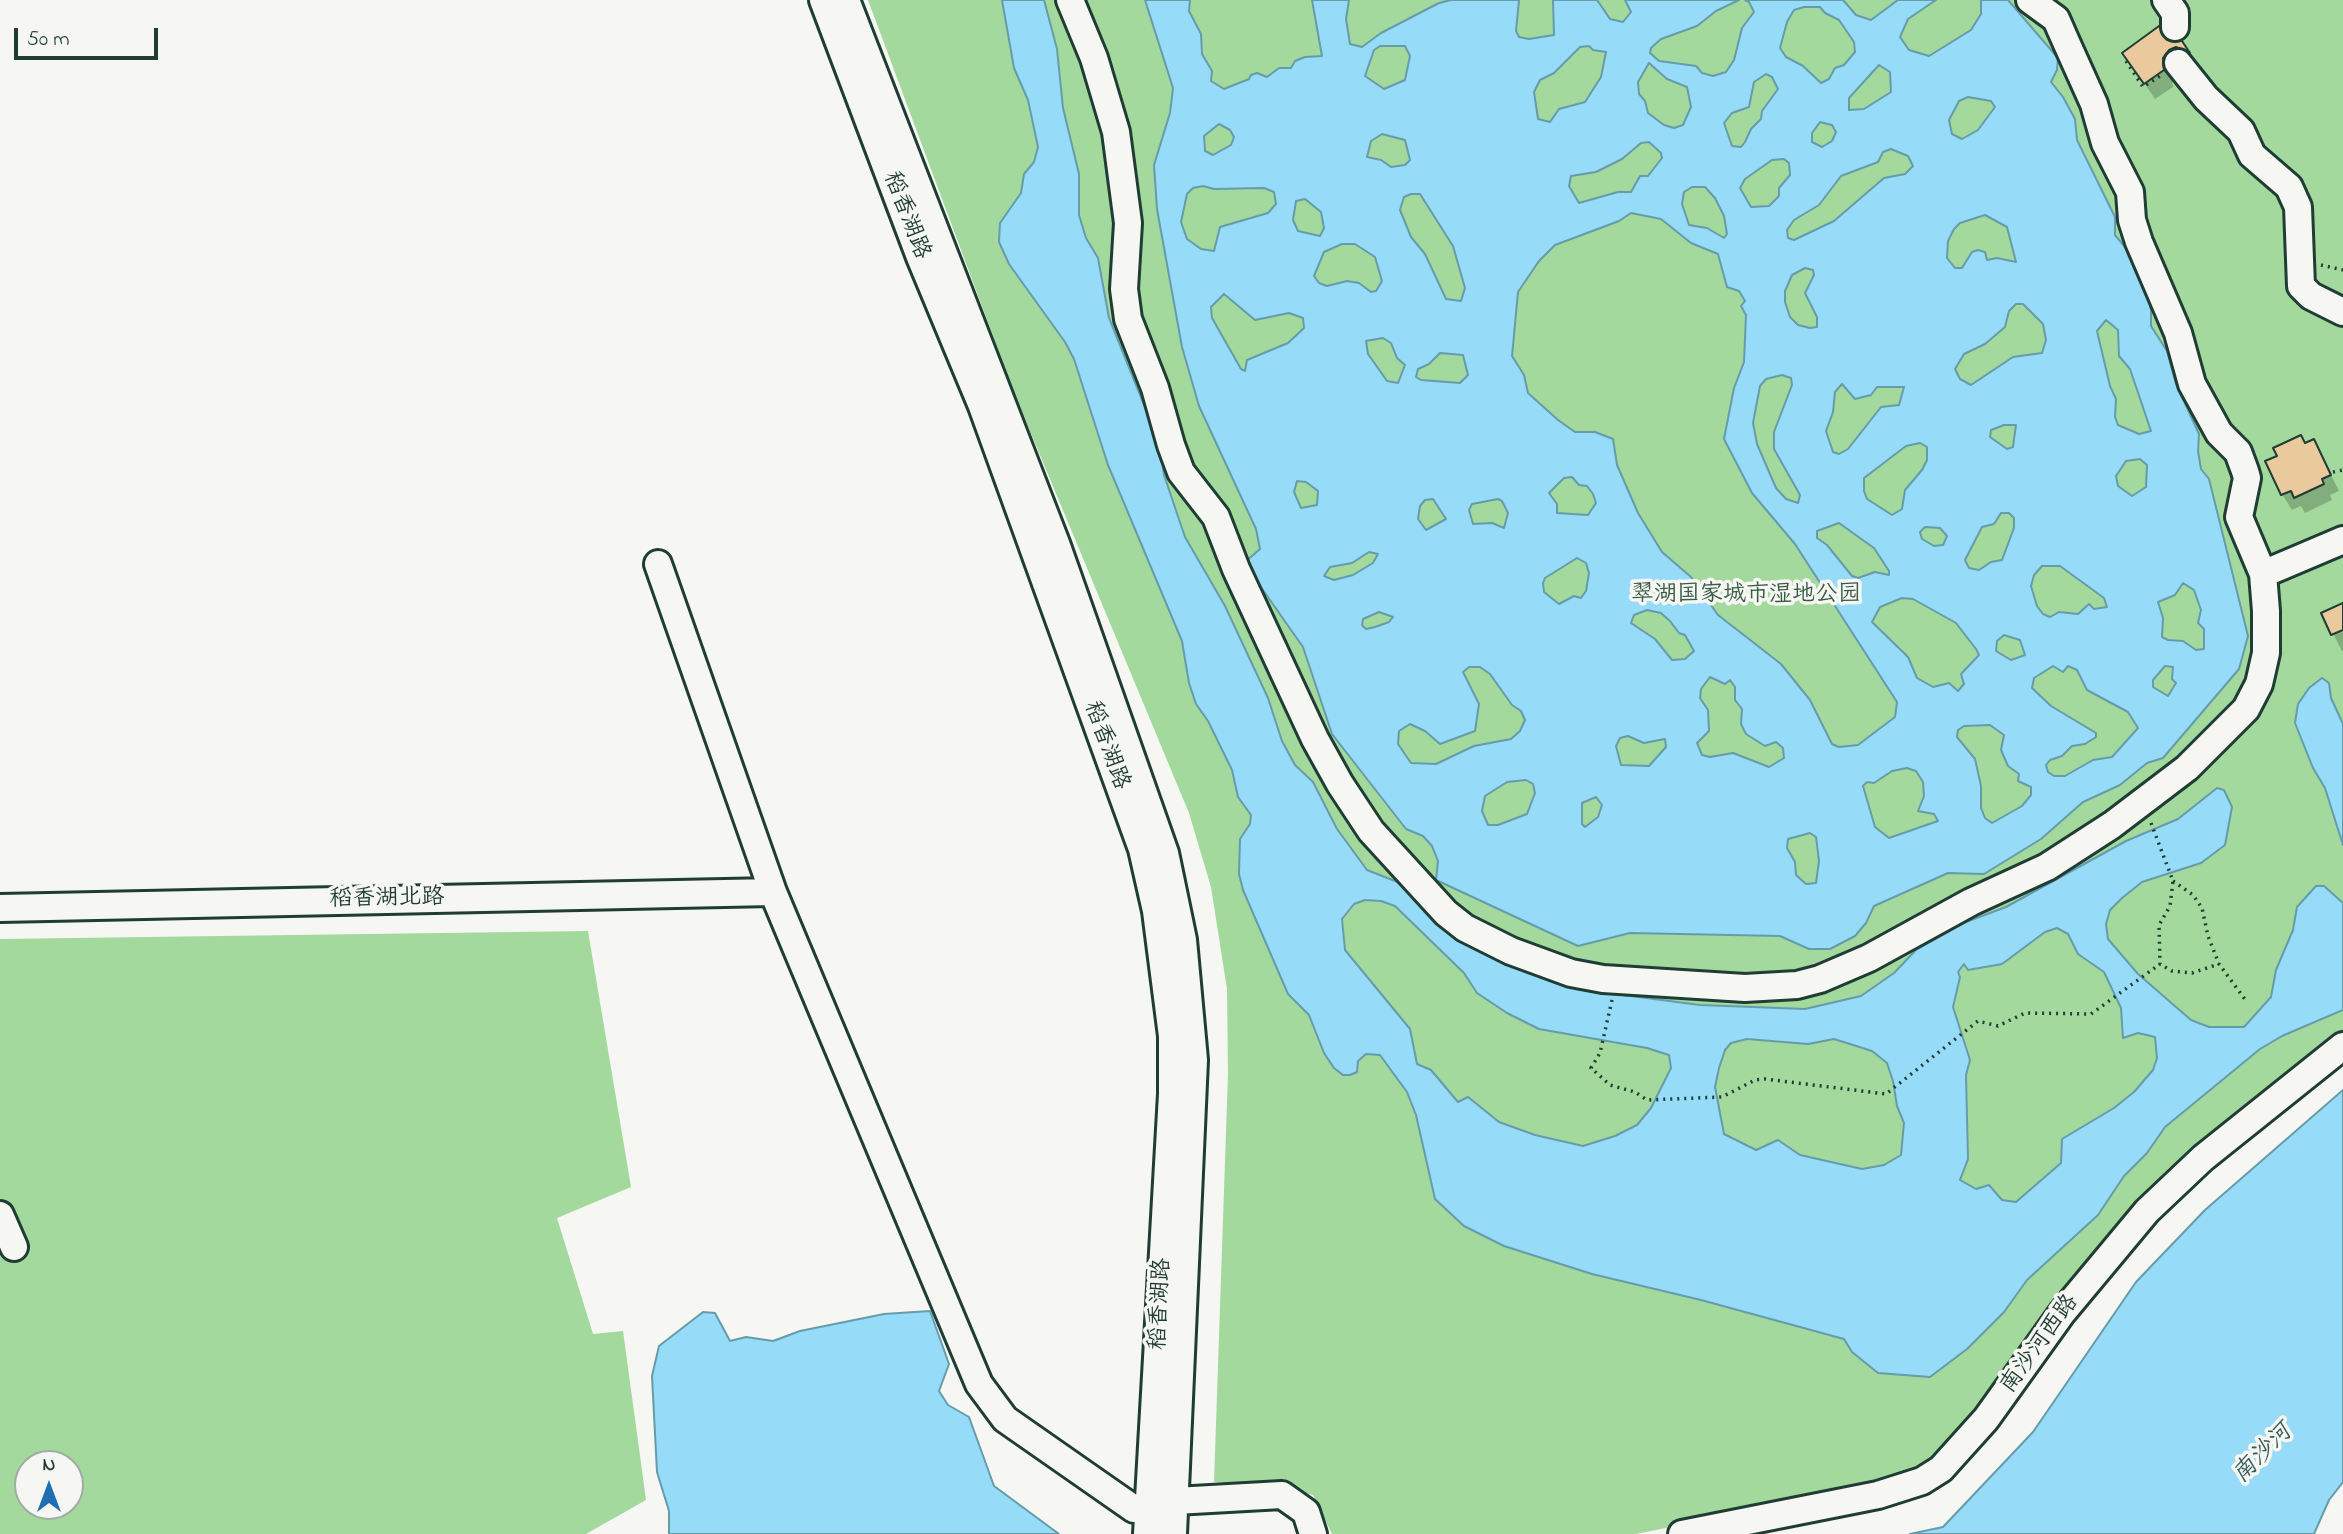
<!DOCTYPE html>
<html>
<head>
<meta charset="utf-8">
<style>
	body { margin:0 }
	#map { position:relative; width:2343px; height:1534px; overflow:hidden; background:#f6f6f2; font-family:"Indie Flower",sans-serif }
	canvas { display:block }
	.north { position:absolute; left:14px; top:1450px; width:70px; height:70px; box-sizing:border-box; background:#f6f6f2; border:2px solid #a0aca6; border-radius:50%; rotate:0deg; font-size:19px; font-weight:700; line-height:28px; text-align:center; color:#1f3d34 }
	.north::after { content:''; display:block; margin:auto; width:24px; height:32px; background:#1f6fb2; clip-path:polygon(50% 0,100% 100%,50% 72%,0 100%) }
	.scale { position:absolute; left:14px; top:28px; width:144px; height:32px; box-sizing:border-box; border:4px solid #1f3d34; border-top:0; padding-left:9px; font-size:21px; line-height:24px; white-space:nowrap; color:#1f3d34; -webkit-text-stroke:5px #f6f6f2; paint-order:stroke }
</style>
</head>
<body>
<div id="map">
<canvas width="2343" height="1534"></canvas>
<div class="north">N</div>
<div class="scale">50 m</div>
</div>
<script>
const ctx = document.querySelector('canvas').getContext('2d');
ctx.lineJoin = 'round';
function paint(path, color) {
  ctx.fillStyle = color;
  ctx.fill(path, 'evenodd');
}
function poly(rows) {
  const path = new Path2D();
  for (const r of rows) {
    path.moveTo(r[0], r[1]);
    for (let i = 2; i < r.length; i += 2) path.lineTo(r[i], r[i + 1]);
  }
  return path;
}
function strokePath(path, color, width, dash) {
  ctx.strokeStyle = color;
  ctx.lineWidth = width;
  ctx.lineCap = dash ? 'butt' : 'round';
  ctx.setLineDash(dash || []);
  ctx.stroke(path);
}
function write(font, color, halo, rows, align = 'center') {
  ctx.font = font + ' "Indie Flower","LXGW WenKai TC",sans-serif';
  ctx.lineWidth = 7;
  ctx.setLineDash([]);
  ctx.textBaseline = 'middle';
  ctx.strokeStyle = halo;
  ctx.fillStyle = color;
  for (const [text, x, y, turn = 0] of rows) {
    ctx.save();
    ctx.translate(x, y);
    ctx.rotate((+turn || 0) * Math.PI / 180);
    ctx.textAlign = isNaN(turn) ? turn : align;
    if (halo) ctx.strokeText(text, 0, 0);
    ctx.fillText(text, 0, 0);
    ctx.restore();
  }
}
paint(poly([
	[868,0,2343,0,2343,1034,2208,1142,1976,1417,1919,1472,1875,1486,1636,1534,1332,1534,1313,1495,1280,1485,1214,1482,1228,1074,1227,989,1211,887,1189,813,1015,395],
	[588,931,631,1187,557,1218,593,1334,623,1331,646,1500,586,1534,0,1534,0,939],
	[28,1464,70,1464,70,1506,28,1506]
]), '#a3d99c');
const water = poly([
	[1002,0,1044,0,1057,49,1063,108,1079,174,1079,215,1086,238,1098,258,1109,318,1160,445,1164,475,1185,537,1225,606,1268,698,1282,741,1295,765,1313,782,1337,829,1367,870,1395,881,1577,989,1700,1005,1805,1009,1861,996,1894,973,1916,950,1966,922,2006,907,2126,841,2178,819,2217,788,2224,790,2232,807,2225,845,2201,863,2142,882,2122,898,2110,910,2106,924,2108,939,2138,974,2191,1020,2209,1027,2244,1027,2271,997,2276,970,2293,930,2297,907,2316,886,2324,886,2343,903,2343,1010,2282,1036,2260,1049,2165,1127,2147,1153,2124,1176,2098,1215,2027,1280,2004,1312,1967,1349,1930,1377,1878,1373,1852,1352,1844,1339,1701,1300,1592,1274,1504,1246,1464,1226,1435,1199,1416,1115,1407,1092,1380,1055,1366,1054,1358,1061,1357,1072,1350,1075,1343,1075,1334,1068,1324,1053,1309,1015,1288,994,1243,890,1239,874,1240,839,1250,824,1251,815,1238,797,1232,770,1208,721,1196,704,1189,683,1182,641,1108,465,1074,359,1065,342,1009,264,999,242,1000,223,1021,193,1024,174,1034,162,1038,147,1028,100,1014,68,1002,0],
	[1365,900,1381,901,1395,906,1464,973,1477,993,1507,1013,1539,1029,1647,1048,1669,1055,1671,1068,1651,1108,1637,1125,1615,1136,1583,1146,1535,1135,1499,1122,1468,1097,1458,1102,1431,1070,1417,1064,1410,1029,1345,950,1342,919,1354,904,1365,900],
	[2057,928,2068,934,2078,954,2104,972,2121,1008,2123,1038,2138,1033,2155,1037,2157,1058,2153,1070,2134,1092,2114,1108,2062,1139,2061,1163,2016,1202,2002,1200,1989,1185,1976,1189,1960,1180,1968,1159,1966,1075,1970,1060,1953,1007,1960,977,1958,972,1964,964,1968,970,2002,964,2045,932,2057,928],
	[1747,1039,1808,1044,1834,1039,1872,1051,1887,1063,1893,1081,1897,1106,1904,1123,1901,1155,1884,1165,1862,1169,1800,1155,1778,1140,1756,1150,1724,1134,1715,1087,1719,1068,1725,1050,1731,1043,1747,1039],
	[1145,0,1190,0,1189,11,1201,34,1202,54,1212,71,1211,81,1224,89,1249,79,1251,75,1257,73,1267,77,1279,68,1291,68,1295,61,1305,57,1322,56,1312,0,1349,0,1346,19,1350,44,1362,47,1381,33,1439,3,1451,0,1519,0,1516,31,1519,37,1529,39,1554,35,1553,0,1597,0,1610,19,1623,22,1631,12,1625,0,1739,0,1716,11,1697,26,1661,39,1651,48,1650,53,1659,61,1696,66,1702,73,1713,76,1726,72,1734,60,1742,28,1754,12,1749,2,1745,0,1843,0,1856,15,1871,20,1898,0,1936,0,1908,19,1900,37,1909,50,1929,56,1971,30,1981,14,1981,0,2008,0,2058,58,2057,70,2051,82,2063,97,2075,119,2077,140,2115,217,2115,235,2140,265,2151,310,2151,326,2167,351,2176,384,2199,434,2198,451,2201,469,2209,479,2248,636,2239,669,2163,758,2147,763,2120,785,2083,802,2041,839,1984,874,1948,873,1874,906,1866,923,1855,936,1830,949,1809,949,1780,936,1630,933,1578,946,1436,880,1438,861,1432,846,1423,836,1406,829,1332,734,1303,647,1244,563,1260,549,1256,529,1199,406,1182,347,1157,209,1154,165,1170,113,1173,88,1145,0],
	[1804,7,1820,7,1825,13,1839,20,1854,42,1855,52,1844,65,1835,68,1829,79,1821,83,1803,66,1786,57,1780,48,1787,22,1794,10,1804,7],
	[1380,46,1405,46,1410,56,1405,80,1384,89,1365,76,1374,50,1380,46],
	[1589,46,1593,50,1606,52,1601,77,1585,102,1559,109,1550,122,1538,119,1534,92,1540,80,1554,73,1580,47,1589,46],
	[1649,63,1667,79,1687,87,1691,107,1683,125,1674,128,1664,125,1648,113,1645,101,1639,94,1638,82,1649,63],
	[1879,65,1890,72,1891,92,1864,109,1849,110,1849,98,1879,65],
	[1766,74,1772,77,1778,89,1762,111,1761,119,1751,129,1745,142,1741,147,1732,146,1724,123,1732,113,1749,107,1754,82,1766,74],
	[1968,97,1991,101,1995,107,1978,130,1962,139,1952,134,1949,120,1959,101,1968,97],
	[1820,122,1832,125,1836,132,1832,141,1822,147,1812,142,1812,133,1820,122],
	[1219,124,1230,130,1234,137,1231,145,1213,155,1205,151,1204,136,1219,124],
	[1382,134,1405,140,1410,160,1405,165,1391,167,1381,160,1367,157,1371,141,1382,134],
	[1649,142,1661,153,1662,158,1648,176,1640,176,1631,192,1618,192,1579,203,1569,186,1571,176,1596,172,1622,159,1641,143,1649,142],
	[1891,149,1908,156,1913,166,1905,174,1884,178,1834,221,1794,240,1788,238,1787,230,1794,220,1819,205,1841,176,1878,162,1883,152,1891,149],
	[1784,159,1789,163,1790,175,1779,188,1779,196,1769,206,1751,207,1740,188,1745,179,1772,160,1784,159],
	[1203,186,1214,189,1264,188,1274,192,1276,204,1268,213,1220,227,1214,251,1201,249,1187,239,1181,222,1187,194,1193,188,1203,186],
	[1692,187,1705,187,1715,198,1724,216,1727,234,1724,238,1707,228,1689,225,1682,204,1684,192,1692,187],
	[1411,194,1420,194,1453,246,1465,288,1461,301,1446,299,1425,254,1411,237,1400,210,1404,197,1411,194],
	[1305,199,1321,212,1324,228,1320,236,1298,231,1293,220,1296,201,1305,199],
	[1631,213,1661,219,1691,243,1718,254,1727,287,1739,291,1745,301,1741,306,1746,315,1744,362,1734,388,1724,439,1752,493,1795,544,1897,702,1895,717,1858,745,1839,747,1832,744,1810,700,1781,664,1718,615,1691,577,1662,552,1638,513,1617,465,1613,439,1595,432,1575,432,1558,420,1528,393,1524,375,1512,356,1518,292,1539,261,1555,245,1619,221,1631,213],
	[1985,215,2007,227,2016,262,1997,258,1987,260,1985,252,1978,250,1972,252,1962,268,1955,268,1947,258,1948,241,1954,229,1960,223,1985,215],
	[1342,244,1355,244,1375,257,1382,281,1376,291,1371,292,1359,283,1347,281,1327,286,1319,283,1314,276,1324,252,1342,244],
	[1805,268,1813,270,1814,275,1805,293,1817,317,1817,327,1810,328,1798,325,1790,317,1785,302,1785,291,1792,275,1805,268],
	[1224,294,1255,320,1289,313,1303,318,1304,328,1288,343,1247,360,1245,371,1241,369,1212,318,1211,307,1224,294],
	[2016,304,2023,304,2043,324,2046,340,2042,353,2013,357,1971,385,1960,379,1955,369,1964,354,1985,344,2005,327,2009,311,2016,304],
	[2106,320,2118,330,2119,356,2130,369,2151,431,2139,434,2118,425,2115,417,2116,399,2110,386,2097,331,2106,320],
	[1383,338,1391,343,1397,358,1405,365,1398,383,1387,381,1368,354,1366,341,1383,338],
	[1440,353,1463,355,1468,375,1460,383,1421,380,1416,377,1418,369,1429,364,1440,353],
	[1782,375,1791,378,1792,385,1774,432,1774,449,1800,495,1798,503,1786,499,1776,488,1757,444,1753,423,1760,386,1766,379,1782,375],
	[1842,384,1855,399,1871,395,1877,387,1904,387,1899,405,1881,407,1848,449,1839,454,1833,452,1826,431,1833,412,1835,392,1842,384],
	[2004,425,2016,425,2013,447,2007,449,1990,437,1991,430,2004,425],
	[1920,443,1927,447,1927,460,1922,470,1905,490,1902,509,1892,515,1867,499,1864,491,1864,478,1906,446,1920,443],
	[2140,459,2147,465,2146,487,2132,496,2118,486,2116,476,2126,461,2140,459],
	[1572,477,1579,485,1587,486,1593,494,1596,503,1588,515,1557,513,1557,504,1549,493,1564,478,1572,477],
	[1297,481,1306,482,1318,491,1317,505,1301,508,1294,492,1297,481],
	[1433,499,1446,519,1426,530,1418,519,1420,506,1425,500,1433,499],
	[1498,499,1502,501,1508,513,1504,528,1492,523,1473,524,1469,510,1472,504,1498,499],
	[2001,513,2009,513,2014,518,2014,528,2002,560,1991,562,1979,570,1969,568,1965,560,1982,527,1994,524,2001,513],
	[1839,523,1874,548,1889,571,1889,575,1875,572,1858,578,1852,576,1827,545,1817,538,1817,531,1839,523],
	[1925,527,1940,528,1947,536,1943,545,1934,546,1922,539,1920,532,1925,527],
	[1369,552,1378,554,1373,563,1353,575,1334,580,1324,576,1330,567,1352,563,1369,552],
	[1577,558,1586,563,1589,573,1586,591,1581,598,1574,596,1559,604,1544,592,1543,583,1545,578,1577,558],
	[2042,566,2060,566,2104,598,2107,607,2094,609,2089,604,2078,614,2059,612,2050,617,2043,614,2037,606,2031,586,2034,575,2042,566],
	[2183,583,2194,590,2201,610,2198,623,2204,629,2204,649,2196,650,2183,641,2168,640,2162,637,2163,618,2158,602,2175,595,2183,583],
	[1902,598,1913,599,1956,623,1976,649,1979,655,1961,674,1964,684,1958,691,1949,683,1933,687,1917,678,1908,657,1872,622,1880,607,1902,598],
	[1647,610,1661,613,1670,621,1679,633,1685,635,1694,651,1685,659,1672,660,1655,639,1631,623,1634,615,1647,610],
	[1379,612,1393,617,1389,622,1375,627,1366,629,1362,625,1363,619,1379,612],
	[2004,635,2020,640,2025,655,2011,660,1996,651,1997,641,2004,635],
	[2053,666,2063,672,2068,666,2077,670,2087,690,2128,712,2138,728,2112,757,2093,760,2065,776,2054,776,2048,772,2046,765,2050,760,2062,756,2072,746,2085,744,2096,737,2096,733,2051,706,2032,688,2034,678,2053,666],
	[2165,666,2173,667,2172,679,2176,683,2168,696,2153,687,2153,680,2165,666],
	[1469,667,1480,667,1490,674,1512,705,1521,711,1525,720,1520,731,1511,739,1474,746,1436,764,1411,763,1398,744,1399,731,1410,724,1425,731,1440,744,1475,731,1479,704,1463,672,1469,667],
	[1710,677,1725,684,1730,680,1735,687,1735,700,1742,709,1741,724,1746,734,1765,746,1776,742,1783,748,1784,758,1769,767,1733,753,1710,757,1702,755,1697,743,1709,731,1708,710,1700,698,1701,689,1710,677],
	[1990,725,2004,735,2001,750,2008,766,2019,774,2018,781,2031,787,2031,795,2022,806,1992,823,1985,818,1981,808,1981,786,1975,759,1957,737,1958,730,1964,726,1990,725],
	[1628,736,1644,743,1665,739,1666,747,1649,766,1621,765,1616,746,1620,738,1628,736],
	[1907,768,1916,771,1923,782,1924,796,1918,811,1934,814,1938,821,1889,838,1875,827,1863,786,1867,782,1874,783,1892,771,1907,768],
	[1526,780,1533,784,1535,793,1527,814,1498,825,1488,825,1482,811,1485,796,1507,782,1526,780],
	[1596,797,1602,805,1598,817,1585,827,1582,824,1582,803,1596,797],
	[1810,833,1816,837,1819,861,1816,883,1806,884,1796,875,1795,862,1787,848,1788,839,1810,833],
	[2322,678,2329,683,2331,698,2343,724,2343,845,2325,788,2313,768,2295,723,2298,704,2309,688,2322,678],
	[2343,1090,2343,1482,2329,1500,2314,1534,1910,1534,1943,1527,2033,1432,2136,1282,2205,1210,2343,1090],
	[930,1311,949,1364,939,1391,948,1405,969,1417,994,1486,1059,1534,669,1534,669,1511,657,1472,652,1376,659,1346,703,1312,715,1313,730,1341,746,1337,773,1341,800,1331,884,1314,930,1311]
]);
paint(water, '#96dcf8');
strokePath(water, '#669caa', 2);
paint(poly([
	[2166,42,2181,43,2196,67,2171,75,2173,87,2155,99,2124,53],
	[2314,441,2339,491,2330,495,2332,500,2305,513,2301,506,2292,510,2282,494,2305,445],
	[2343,605,2343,650,2342,651,2323,614]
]), '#0003');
const building = poly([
	[2159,26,2167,40,2182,41,2190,53,2176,47,2169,50,2163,58,2164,70,2144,84,2122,53,2159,26],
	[2301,435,2305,443,2314,439,2331,475,2322,479,2324,484,2294,498,2291,491,2281,495,2265,461,2277,456,2273,448,2301,435],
	[2343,603,2343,630,2331,635,2321,613,2343,603]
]);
paint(building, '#eac99c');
strokePath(building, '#1f3d34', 2);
const minor = poly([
	[823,0,920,257,982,406,1142,849,1156,911,1172,1036,1172,1094,1147,1534],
	[846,0,1057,546,1165,853,1183,940,1194,1060,1173,1534],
	[1070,0,1094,58,1116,132,1128,223,1124,289,1128,319,1155,388,1171,445,1181,472,1216,517,1236,569,1315,739,1340,784,1371,831,1446,913,1465,928,1511,951,1571,973,1603,979,1745,988,1797,985,1820,979,1869,958,1971,902,2047,867,2112,825,2187,768,2246,709,2259,684,2266,653,2266,611,2263,574,2239,517,2247,478,2245,471,2238,452,2219,433,2192,384,2178,333,2139,242,2132,220,2130,192,2105,143,2094,104,2067,44,2056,19,2030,0],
	[2166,0,2175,13,2175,27],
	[2178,63,2206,98,2241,131,2252,155,2289,187,2298,207,2301,286,2311,296,2343,312],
	[658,564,773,892,979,1384,1005,1419,1134,1509,1175,1501,1282,1495,1306,1512,1313,1534],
	[2263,574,2343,540],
	[0,908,773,892],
	[0,1215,14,1247],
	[1682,1534,1878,1495,1922,1481,1941,1469,1986,1419,2062,1313,2147,1211,2203,1158,2343,1046]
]);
strokePath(minor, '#1f3d34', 32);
strokePath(poly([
	[2126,61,2143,87,2160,76],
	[2321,265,2343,270],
	[2333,472,2343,470],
	[2151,823,2173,881,2170,906,2159,925,2160,964,2172,971,2192,973,2219,964],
	[2173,881,2193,895,2202,908,2208,936,2219,964,2247,1002],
	[1612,1000,1600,1053,1591,1068,1610,1085,1635,1092,1647,1100,1722,1097,1755,1080,1765,1079,1886,1094,1978,1021,1998,1026,2025,1013,2091,1014,2160,964]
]), '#1f3d34', 3.5, [2, 5]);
strokePath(minor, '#f6f6f2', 26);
write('23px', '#1f3d34', '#f6f6f2', [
	["稻香湖路",905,216,69],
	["稻香湖路",1105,746,70],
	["稻香湖北路",387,900,-1],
	["稻香湖路",1162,1304,-87],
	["南沙河西路",2041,1345,-54]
]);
write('23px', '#395c49', '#f6f6f2', [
	["翠湖国家城市湿地公园",1746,596]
]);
write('italic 24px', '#375d5b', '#f6f6f2', [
	["南沙河",2264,1455,-45]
]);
</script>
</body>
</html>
